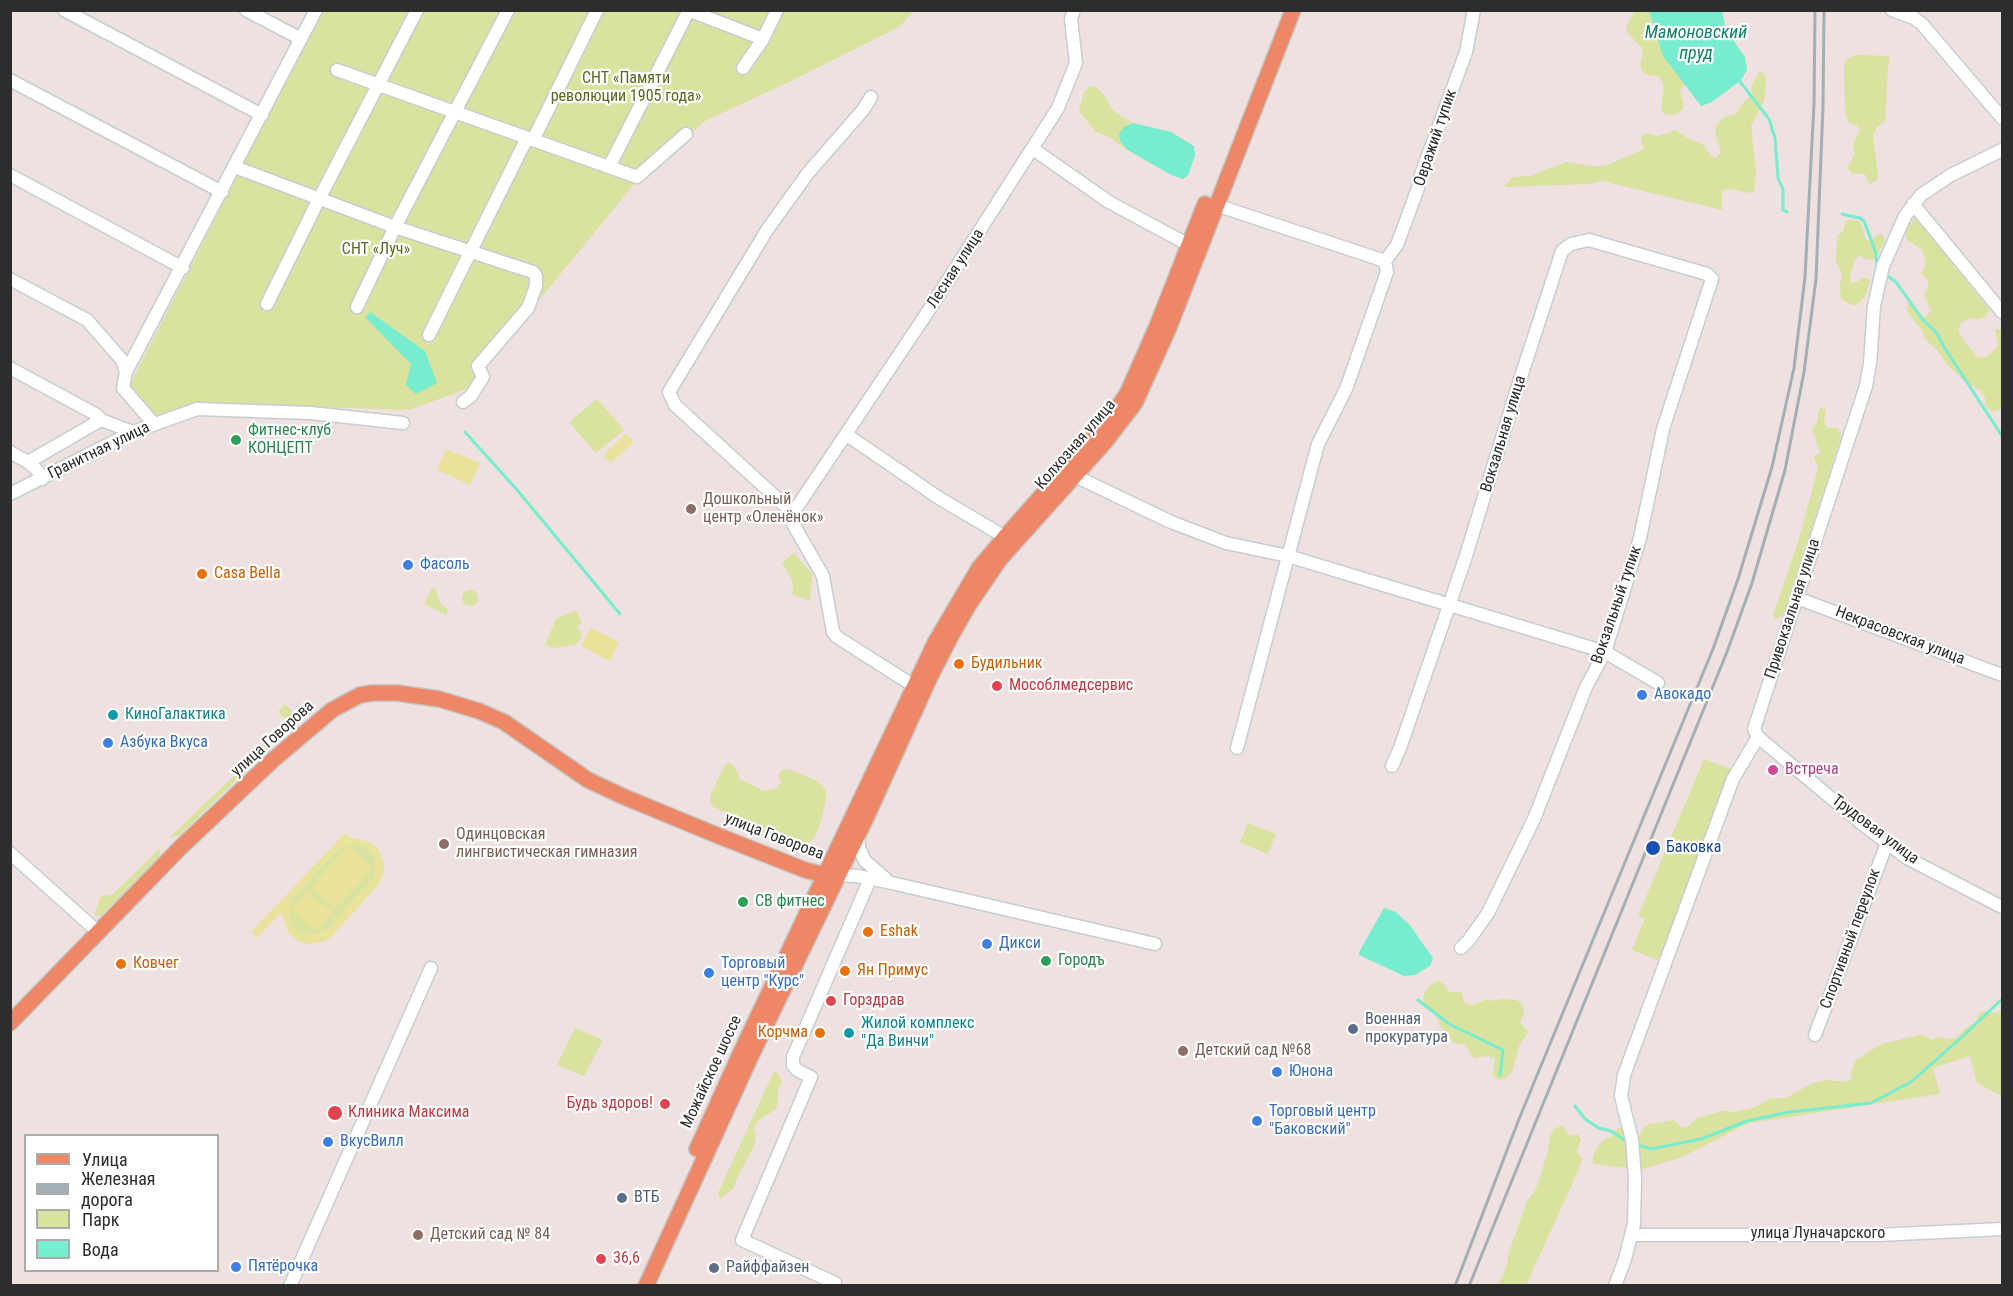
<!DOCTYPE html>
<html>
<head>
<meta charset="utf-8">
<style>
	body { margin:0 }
	#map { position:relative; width:2013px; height:1296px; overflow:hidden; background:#eee1e0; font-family:"Roboto Condensed",sans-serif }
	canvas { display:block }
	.frame { position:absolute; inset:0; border:12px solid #2d2d2d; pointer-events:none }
	.legend { position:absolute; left:24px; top:1134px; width:195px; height:138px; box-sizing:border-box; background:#fff; border:2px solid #ababab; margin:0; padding:8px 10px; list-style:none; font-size:18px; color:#2d2d2d }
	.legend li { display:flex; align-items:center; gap:12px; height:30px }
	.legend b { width:30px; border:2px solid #ababab }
</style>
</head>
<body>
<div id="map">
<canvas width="2013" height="1296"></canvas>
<div class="frame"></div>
<ul class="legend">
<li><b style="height:8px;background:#ee8765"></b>Улица</li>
<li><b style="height:8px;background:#a2b0b6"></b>Железная дорога</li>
<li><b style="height:16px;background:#d9e29e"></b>Парк</li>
<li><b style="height:16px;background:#77ecce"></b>Вода</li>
</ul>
</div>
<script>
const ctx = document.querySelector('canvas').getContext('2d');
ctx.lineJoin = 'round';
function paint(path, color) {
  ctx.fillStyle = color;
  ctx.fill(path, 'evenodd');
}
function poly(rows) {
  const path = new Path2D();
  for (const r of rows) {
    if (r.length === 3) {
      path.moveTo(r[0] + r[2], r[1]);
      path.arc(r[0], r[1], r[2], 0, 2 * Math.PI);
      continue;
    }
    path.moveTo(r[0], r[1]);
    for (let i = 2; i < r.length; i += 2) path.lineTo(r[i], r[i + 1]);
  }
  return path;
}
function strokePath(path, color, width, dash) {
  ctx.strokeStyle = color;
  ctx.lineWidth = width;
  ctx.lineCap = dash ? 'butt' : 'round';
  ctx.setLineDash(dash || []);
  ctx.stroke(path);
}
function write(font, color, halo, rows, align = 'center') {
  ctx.font = font + ' "Roboto Condensed",sans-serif';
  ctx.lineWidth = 4.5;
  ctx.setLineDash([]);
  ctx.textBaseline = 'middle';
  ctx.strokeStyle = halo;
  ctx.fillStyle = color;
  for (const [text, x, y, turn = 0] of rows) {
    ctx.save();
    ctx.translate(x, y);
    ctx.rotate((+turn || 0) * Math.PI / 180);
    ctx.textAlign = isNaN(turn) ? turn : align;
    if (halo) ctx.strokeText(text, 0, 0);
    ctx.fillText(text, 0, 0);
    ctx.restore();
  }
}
paint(poly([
	[322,11,914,11,899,27,795,79,705,121,636,182,466,389,409,410,195,403,155,417,127,390],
	[1635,11,1649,11,1663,56,1685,84,1680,91,1684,107,1677,114,1667,115,1662,111,1661,108,1664,88,1662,81,1658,76,1647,75,1642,71,1640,64,1643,55,1642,48,1628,33,1626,27],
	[1858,55,1888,56,1890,60,1888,68,1885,121,1877,127,1873,134,1878,176,1878,179,1871,184,1867,182,1865,174,1853,174,1847,168,1855,154,1853,145,1860,130,1857,126,1849,123,1845,112,1844,63,1850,57],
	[1759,71,1765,74,1766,82,1764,101,1751,126,1756,172,1754,191,1748,193,1729,189,1722,190,1722,210,1602,181,1589,184,1504,187,1512,177,1531,176,1566,162,1592,166,1605,166,1610,164,1644,149,1641,137,1646,133,1658,136,1676,130,1687,138,1704,145,1711,156,1716,158,1721,152,1715,133,1716,126,1724,117,1736,114,1743,103,1752,95,1751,88],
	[1095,86,1105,96,1111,108,1116,113,1133,123,1124,127,1120,140,1126,149,1109,137,1096,132,1079,111,1084,92,1089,87],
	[1915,217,1922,221,1925,229,1989,309,1986,317,1977,319,1969,318,1961,323,1958,331,1967,345,1978,357,1986,357,1998,346,1995,329,2002,329,2002,406,2000,410,1992,412,1985,406,1985,398,1981,391,1966,382,1947,364,1937,350,1925,339,1922,331,1907,311,1908,303,1915,307,1918,315,1925,317,1931,311,1924,295,1928,288,1928,280,1921,274,1925,266,1925,257,1921,249,1906,239,1906,231],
	[1847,220,1860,221,1866,240,1871,240,1881,233,1885,240,1875,259,1867,260,1860,255,1856,258,1850,275,1851,283,1855,283,1862,278,1870,279,1866,295,1857,305,1852,305,1841,299,1840,286,1842,273,1836,262,1837,236,1843,231,1845,223],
	[597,399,624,430,596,453,569,422],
	[1821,407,1826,410,1824,423,1828,428,1837,428,1841,433,1841,436,1784,615,1775,619,1773,615,1798,542,1818,468,1814,457,1821,452,1816,443,1817,440,1812,431,1818,420,1818,413],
	[794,553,812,574,810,601,792,594,793,585,791,578,782,563],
	[432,588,436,589,440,603,448,610,446,615,424,604],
	[470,598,8],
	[576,610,582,623,577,626,582,635,577,644,554,648,545,645,556,619],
	[285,704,291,710,293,718,292,726,180,835,169,838,244,766,263,744,267,746,289,723,278,712],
	[1704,759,1732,769,1660,961,1632,950,1645,918,1638,916],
	[729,762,735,767,740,779,764,791,777,788,781,782,778,776,782,770,789,769,817,781,822,786,826,791,826,798,822,818,815,837,810,842,796,846,789,845,740,826,726,812,713,807,710,801,711,794,724,767],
	[1248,823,1276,834,1268,854,1240,842],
	[353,844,365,847,375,857,376,871,374,878,327,929,313,935,299,932,293,927,290,919,289,912,292,899,339,848],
	[160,848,159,857,101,916,94,915,101,896,112,895],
	[1438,981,1444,984,1449,992,1461,992,1464,1001,1470,1005,1473,1005,1487,999,1493,1001,1502,999,1517,1000,1522,1004,1524,1013,1520,1022,1528,1032,1519,1046,1512,1072,1505,1079,1498,1079,1493,1075,1495,1059,1488,1056,1475,1058,1470,1054,1468,1048,1464,1044,1453,1043,1450,1037,1441,1028,1435,1013,1424,1005,1424,993,1432,984],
	[2002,1010,2002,1096,1977,1083,1970,1056,1933,1068,1940,1094,1749,1123,1682,1157,1640,1170,1638,1165,1640,1154,1637,1139,1645,1126,1649,1124,1674,1120,1681,1127,1686,1128,1697,1118,1722,1111,1733,1112,1753,1108,1771,1098,1786,1098,1812,1083,1827,1080,1847,1082,1851,1079,1852,1069,1856,1060,1881,1044,1919,1035,1924,1035,1931,1040,1941,1037,1946,1039,1956,1038,1967,1027,1975,1023,1979,1013,1984,1011,1995,1013],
	[575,1028,603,1040,584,1076,557,1065],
	[774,1071,778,1074,782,1082,778,1090,778,1100,776,1109,759,1120,754,1128,756,1137,754,1146,736,1180,734,1188,720,1199,718,1193],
	[1561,1126,1564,1127,1567,1134,1570,1136,1577,1134,1581,1140,1577,1150,1577,1153,1582,1159,1579,1169,1526,1285,1498,1285,1506,1268,1509,1252,1527,1201,1536,1189,1548,1151,1550,1136,1554,1129],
	[1618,1128,1621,1128,1626,1132,1630,1166,1626,1168,1593,1164,1593,1157,1597,1147,1605,1139,1611,1137]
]), '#d9e29e');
paint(poly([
	[626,434,634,442,611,463,603,455],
	[446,449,480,463,470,485,437,470],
	[591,628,619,642,610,661,581,646],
	[345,833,350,838,368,841,378,849,384,863,384,870,379,884,331,937,325,941,310,944,301,942,294,938,288,932,281,912,257,938,251,932],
	[353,844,365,847,375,857,376,870,374,878,327,929,313,935,299,932,293,927,290,919,289,912,292,899,339,848],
	[349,846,373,869,335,909,311,887],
	[308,891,332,913,316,931,291,909]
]), '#e9e29b');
paint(poly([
	[1649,11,1722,11,1726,30,1745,57,1747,70,1740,81,1712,102,1701,106,1663,56],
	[1133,123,1171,132,1194,146,1195,156,1188,175,1183,179,1171,175,1126,149,1120,140,1119,134,1124,127],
	[370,312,425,351,437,383,416,394,406,385,411,364,366,318],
	[1384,908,1396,912,1409,924,1433,958,1430,966,1415,975,1404,976,1359,955,1359,952]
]), '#77ecce');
strokePath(poly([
	[1738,79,1769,119,1775,138,1778,178,1783,189,1783,210,1787,212],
	[1842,214,1860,218,1864,221,1876,253,1877,268],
	[1886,275,1896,282,1923,320,1936,332,1944,347,2002,436],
	[465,432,518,491,620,614],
	[1418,1000,1449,1024,1503,1050,1500,1075],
	[1575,1106,1585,1119,1599,1128,1611,1131,1629,1143],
	[1635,1144,1651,1149,1701,1139,1747,1121,1789,1112,1871,1103,1911,1082,1963,1036,2002,999]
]), '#77ecce', 3);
const minor = poly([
	[64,10,262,115],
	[246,10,301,39],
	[688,10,763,39],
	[1892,10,1914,18,1922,24,2002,118],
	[743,68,763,39,777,10],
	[337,70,637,177,686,134],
	[10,80,222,192],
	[533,140,597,10],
	[1033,149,1109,202,1189,245],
	[2002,150,1951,175,1921,195,1905,216,1883,266,1874,306,1870,364,1866,386,1754,729,1758,737,1861,823,1907,858,2002,907],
	[609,167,689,10],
	[240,169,395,227,533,272,536,276,536,286,528,308,478,366,483,377,471,396,463,402],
	[10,175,183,268],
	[1913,204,2002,312],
	[1216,205,1385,261],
	[1385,261,1397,245,1418,188,1420,177,1466,52,1474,10],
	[10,279,87,320,122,360,126,372],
	[267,304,319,199,417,10],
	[357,307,395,227,508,10],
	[429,335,527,138],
	[10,368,97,415,101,420],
	[154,424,123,388,126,372,316,10],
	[847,435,939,498,1005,537],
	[10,452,28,462,37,470,42,479],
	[28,462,101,420,133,432],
	[1075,476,1171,522,1226,543,1288,556,1605,652,1658,683],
	[10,494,133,432,197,409,311,413,403,423],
	[793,513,929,310,1058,108,1076,63,1071,19,1074,10],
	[793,513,675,405,669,392,767,230,808,173,863,110,871,97],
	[793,513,793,524,823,576,833,632,837,637,914,686],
	[1797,598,2002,675],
	[1237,748,1318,444,1346,389,1387,272,1385,261],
	[1392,766,1400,748,1465,559,1517,389,1562,251,1571,244,1589,240,1707,274,1712,279,1663,429,1640,538,1605,652,1586,687,1534,819,1488,913,1469,940,1461,948],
	[858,835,859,848,865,861,886,879],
	[10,853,98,932],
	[831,875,858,876,892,883,1155,944],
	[1815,1035,1887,843],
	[1633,1235,1878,1235,2002,1229],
	[290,1286,431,968],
	[834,1286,835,1283,742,1240,811,1077,797,1070,793,1065,793,1057,870,879],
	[1615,1286,1625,1259,1634,1224,1635,1178,1632,1140,1621,1096,1624,1075,1733,779,1758,737]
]);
const major = poly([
	[10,1023,180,848,274,759,332,710,360,695,372,693,397,693,439,699,479,711,504,722,588,780,622,796,714,834,805,870,825,875],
	[697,1149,741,1052,936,641,979,568,1005,537,1108,421,1127,394,1157,326,1205,204],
	[646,1286,751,1056,867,816,930,677,951,636,968,606,1000,559,1105,442,1135,403,1168,330,1293,10]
]);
strokePath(minor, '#c4ced3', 15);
strokePath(major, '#c4c4c4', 18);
strokePath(minor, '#fff', 12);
strokePath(major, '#ee8765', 15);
strokePath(poly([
	[1455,1286,1519,1119,1713,649,1738,579,1772,467,1794,368,1805,277,1814,104,1815,10],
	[1469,1286,1727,652,1752,583,1785,470,1804,372,1816,279,1823,107,1824,10]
]), '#a2b0b6', 3);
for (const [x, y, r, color] of [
	[236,440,6,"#2e9e5b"],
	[691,509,6,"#8d6e63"],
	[408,565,6,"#3f7fe0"],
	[202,574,6,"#e8710a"],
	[959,664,6,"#e8710a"],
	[997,686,6,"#e0444e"],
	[1642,695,6,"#3f7fe0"],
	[113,715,6,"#0f9aa8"],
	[108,743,6,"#3f7fe0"],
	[1773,770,6,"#d1479c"],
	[444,844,6,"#8d6e63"],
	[1653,848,8,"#1a4fb4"],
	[743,902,6,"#2e9e5b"],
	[868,932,6,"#e8710a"],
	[987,944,6,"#3f7fe0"],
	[1046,961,6,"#2e9e5b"],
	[121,964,6,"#e8710a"],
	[845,971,6,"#e8710a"],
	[709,973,6,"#3f7fe0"],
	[831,1001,6,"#e0444e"],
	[1353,1029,6,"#5c6f8a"],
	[820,1033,6,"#e8710a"],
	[849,1033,6,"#0f9aa8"],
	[1183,1051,6,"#8d6e63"],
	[1277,1072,6,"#3f7fe0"],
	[665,1104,6,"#e0444e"],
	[335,1113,8,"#e0444e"],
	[1257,1121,6,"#3f7fe0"],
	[328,1142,6,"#3f7fe0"],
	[622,1198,6,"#5c6f8a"],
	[418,1235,6,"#8d6e63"],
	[601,1259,6,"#e0444e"],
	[236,1267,6,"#3f7fe0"],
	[714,1268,6,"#5c6f8a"]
]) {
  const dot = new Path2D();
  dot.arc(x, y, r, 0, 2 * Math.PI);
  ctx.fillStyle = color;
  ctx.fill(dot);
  strokePath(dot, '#fff', 2);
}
write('16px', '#556a1d', '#fff', [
	["СНТ «Памяти",626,79],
	["революции 1905 года»",626,97],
	["СНТ «Луч»",376,250]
]);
write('16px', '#2d2d2d', '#fff', [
	["Овражий тупик",1436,138,-71],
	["Лесная улица",956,269,-57],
	["Вокзальная улица",1504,434,-73],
	["Колхозная улица",1076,445,-49],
	["Гранитная улица",99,451,-26],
	["Вокзальный тупик",1617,605,-71],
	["Привокзальная улица",1793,609,-72],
	["Некрасовская улица",1900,636,21],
	["улица Говорова",273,739,-42],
	["Трудовая улица",1875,830,37],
	["улица Говорова",774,837,21],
	["Спортивный переулок",1851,939,-70],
	["Можайское шоссе",712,1072,-65],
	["улица Луначарского",1818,1234]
]);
write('16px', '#27864d', '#fff', [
	["Фитнес-клуб",248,431],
	["КОНЦЕПТ",248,449],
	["СВ фитнес",755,902],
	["Городъ",1058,961]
], 'left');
write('16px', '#785e54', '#fff', [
	["Дошкольный",703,500],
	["центр «Оленёнок»",703,518],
	["Одинцовская",456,835],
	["лингвистическая гимназия",456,853],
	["Детский сад №68",1195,1051],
	["Детский сад № 84",430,1235]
], 'left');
write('16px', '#366cbe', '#fff', [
	["Фасоль",420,565],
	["Авокадо",1654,695],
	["Азбука Вкуса",120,743],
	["Дикси",999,944],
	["Торговый",721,964],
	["центр \"Курс\"",721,982],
	["Юнона",1289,1072],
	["Торговый центр",1269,1112],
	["\"Баковский\"",1269,1130],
	["ВкусВилл",340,1142],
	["Пятёрочка",248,1267]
], 'left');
write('16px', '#c56008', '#fff', [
	["Casa Bella",214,574],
	["Будильник",971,664],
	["Eshak",880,932],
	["Ковчег",133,964],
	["Ян Примус",857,971],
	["Корчма",808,1033,"right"]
], 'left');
write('16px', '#be3a42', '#fff', [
	["Мособлмедсервис",1009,686],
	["Горздрав",843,1001],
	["Будь здоров!",653,1104,"right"],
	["Клиника Максима",348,1113],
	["36,6",613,1259]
], 'left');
write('16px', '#0d838f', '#fff', [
	["КиноГалактика",125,715],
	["Жилой комплекс",861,1024],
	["\"Да Винчи\"",861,1042]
], 'left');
write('16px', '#b23c85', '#fff', [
	["Встреча",1785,770]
], 'left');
write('16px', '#164399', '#fff', [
	["Баковка",1666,848]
], 'left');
write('16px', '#4e5e75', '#fff', [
	["Военная",1365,1020],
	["прокуратура",1365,1038],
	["ВТБ",634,1198],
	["Райффайзен",726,1268]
], 'left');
write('italic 18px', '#11816d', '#fff', [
	["Мамоновский",1696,33],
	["пруд",1696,54]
]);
</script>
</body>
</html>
